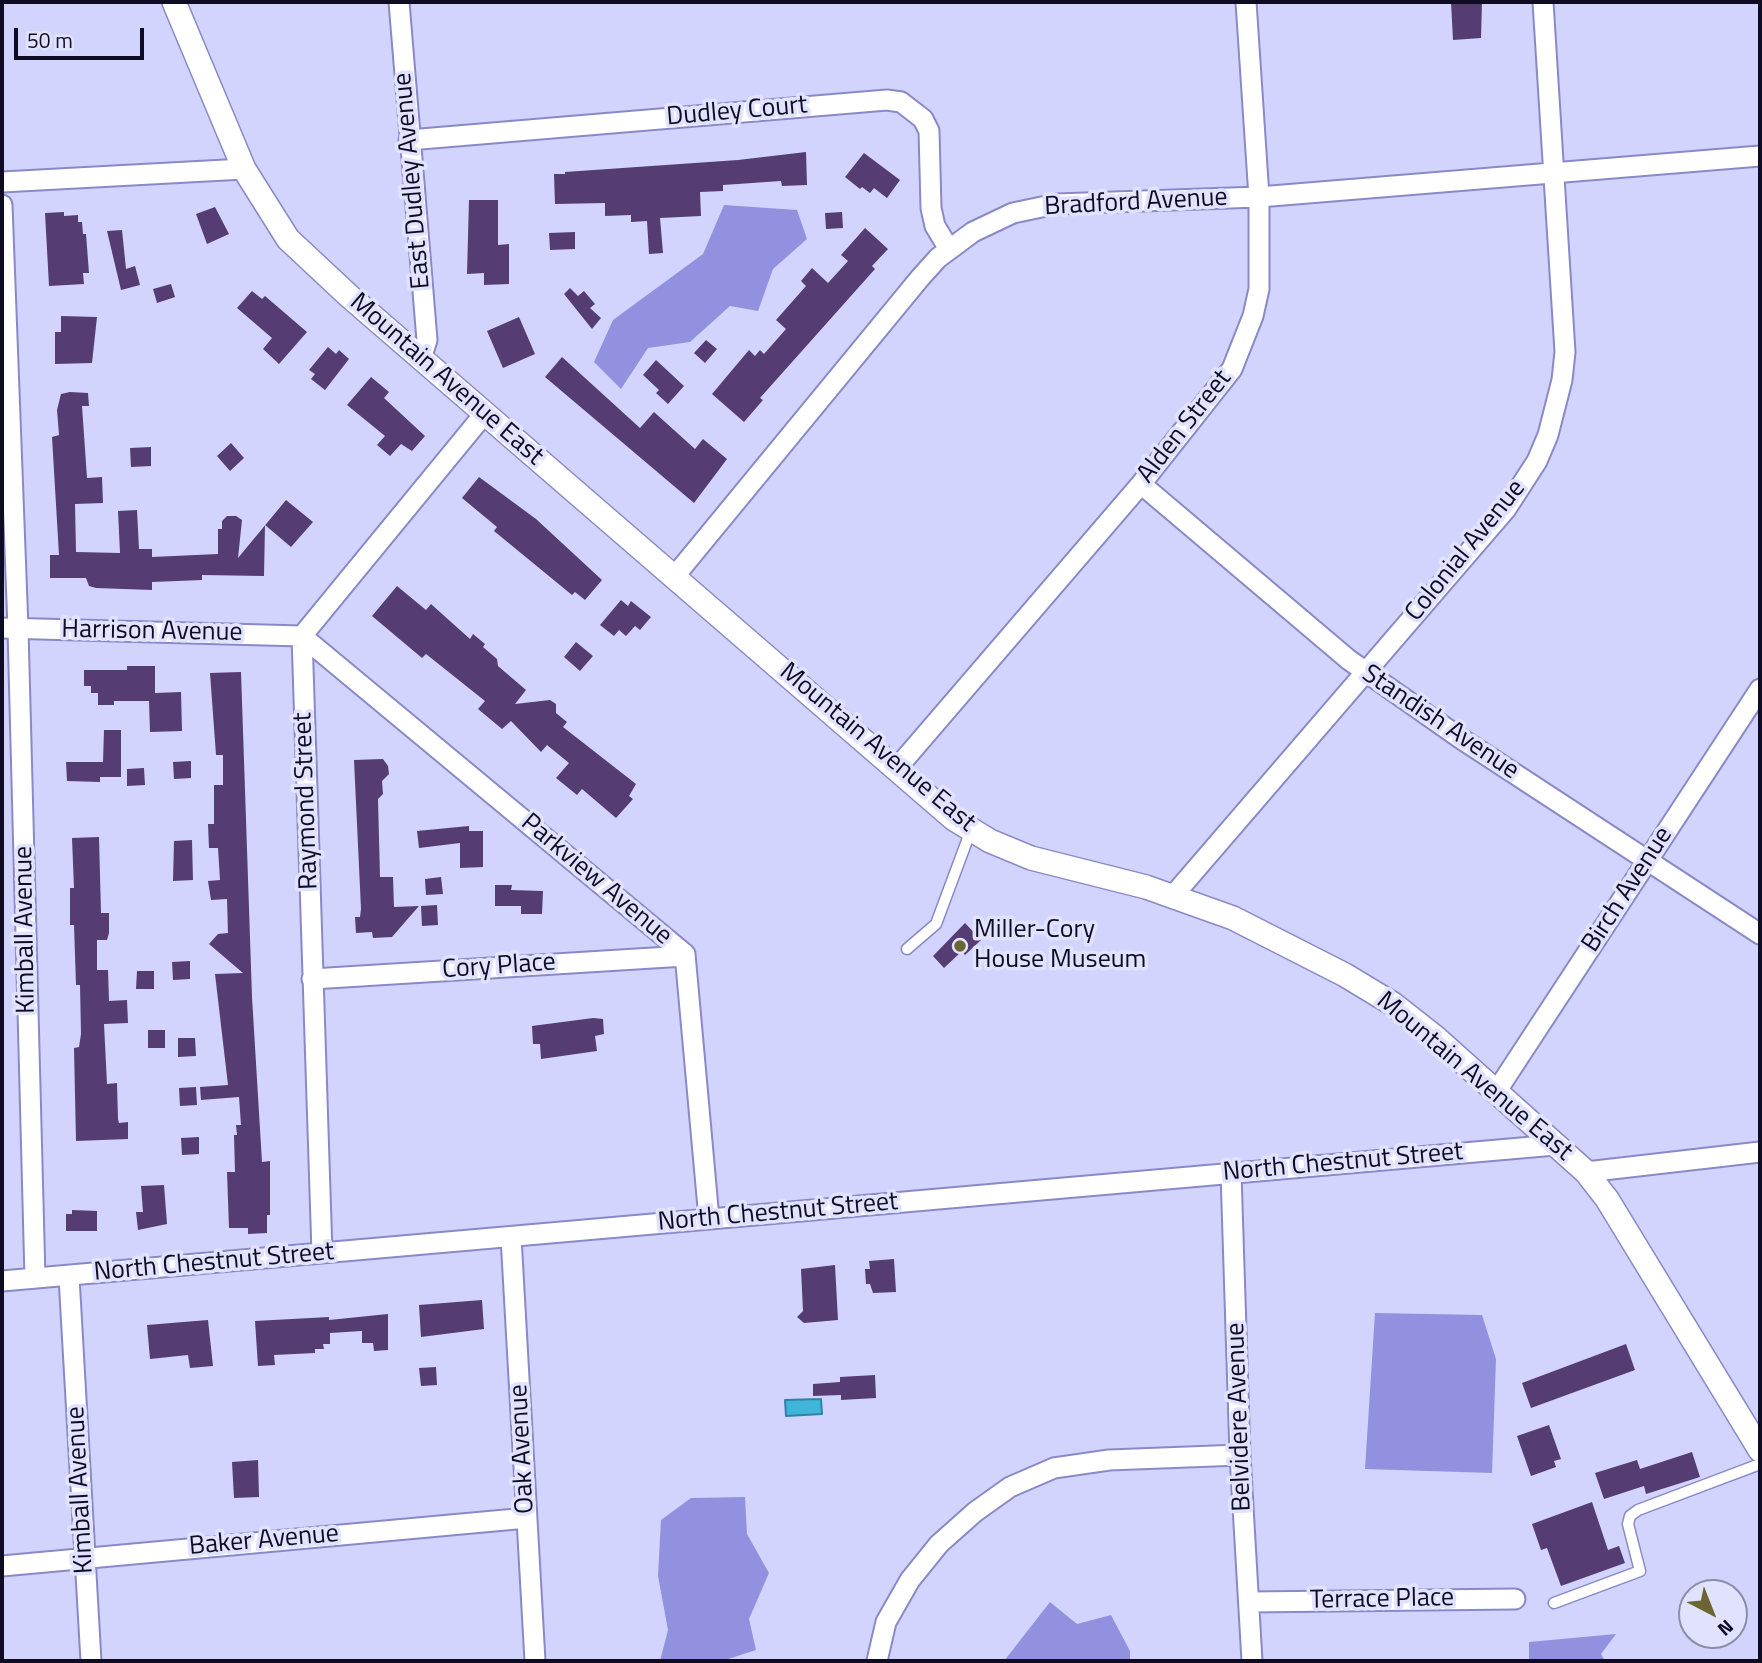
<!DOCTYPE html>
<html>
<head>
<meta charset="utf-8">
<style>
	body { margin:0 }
	#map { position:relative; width:1762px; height:1663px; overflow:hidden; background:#d2d4fd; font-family:"Titillium Web",sans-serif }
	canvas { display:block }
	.frame { position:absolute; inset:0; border:4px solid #0d0c23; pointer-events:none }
	.north { position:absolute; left:1678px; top:1579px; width:70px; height:70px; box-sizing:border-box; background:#e1e3fe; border:2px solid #8c8da6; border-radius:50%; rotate:138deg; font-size:19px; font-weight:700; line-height:28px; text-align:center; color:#0d0c23 }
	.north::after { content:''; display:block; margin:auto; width:24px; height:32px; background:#6a6532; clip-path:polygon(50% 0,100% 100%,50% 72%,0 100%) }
	.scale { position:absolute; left:14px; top:28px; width:130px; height:32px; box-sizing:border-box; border:4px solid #0d0c23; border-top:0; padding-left:9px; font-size:21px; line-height:24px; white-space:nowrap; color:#0d0c23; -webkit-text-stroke:5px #e1e3fe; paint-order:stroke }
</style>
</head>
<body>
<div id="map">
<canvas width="1762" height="1663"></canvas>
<div class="frame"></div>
<div class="north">N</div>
<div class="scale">50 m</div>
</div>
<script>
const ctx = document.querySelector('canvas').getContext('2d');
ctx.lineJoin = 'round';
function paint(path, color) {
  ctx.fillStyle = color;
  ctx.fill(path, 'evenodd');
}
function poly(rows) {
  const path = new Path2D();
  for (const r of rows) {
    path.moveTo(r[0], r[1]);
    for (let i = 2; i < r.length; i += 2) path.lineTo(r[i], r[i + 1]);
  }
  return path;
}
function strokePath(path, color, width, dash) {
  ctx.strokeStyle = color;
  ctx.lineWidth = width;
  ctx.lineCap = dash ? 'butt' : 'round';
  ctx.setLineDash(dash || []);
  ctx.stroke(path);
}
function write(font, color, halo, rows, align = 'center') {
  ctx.font = font + ' "Titillium Web",sans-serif';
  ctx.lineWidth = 7;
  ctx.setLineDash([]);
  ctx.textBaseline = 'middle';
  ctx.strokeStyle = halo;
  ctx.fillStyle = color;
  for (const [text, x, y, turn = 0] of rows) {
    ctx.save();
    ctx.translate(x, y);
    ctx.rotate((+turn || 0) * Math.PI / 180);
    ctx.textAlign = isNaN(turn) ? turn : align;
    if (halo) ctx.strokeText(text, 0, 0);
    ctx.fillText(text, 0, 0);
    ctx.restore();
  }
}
paint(poly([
	[724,205,797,210,807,239,773,269,758,311,730,306,690,342,648,348,621,389,594,362,613,320,703,254],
	[1375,1313,1482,1315,1496,1359,1492,1473,1365,1469],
	[745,1497,747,1534,769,1573,749,1619,756,1650,722,1661,660,1661,668,1630,658,1576,661,1520,691,1498],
	[1050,1602,1077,1624,1111,1615,1130,1651,1130,1661,1004,1661],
	[1616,1634,1601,1654,1605,1661,1529,1661,1529,1642]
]), '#9291e0');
const water = poly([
	[821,1399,822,1414,786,1416,785,1400,821,1399]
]);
paint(water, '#40b5da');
strokePath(water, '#3182a3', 2);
paint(poly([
	[1451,2,1482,2,1481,38,1453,40],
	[806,152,807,185,782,186,781,181,723,185,723,191,700,192,701,216,660,218,663,253,649,254,647,221,631,222,631,215,605,216,605,203,555,204,554,174,565,174,565,172,738,160],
	[864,153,900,180,887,198,874,188,870,193,862,187,860,189,845,177],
	[469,200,498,200,498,245,509,244,509,284,484,285,484,273,467,274],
	[215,207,229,234,207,244,196,214],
	[64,212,64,216,78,215,78,222,82,222,83,234,86,234,89,273,83,273,84,284,49,286,45,213],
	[842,212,843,228,826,229,825,213],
	[865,228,888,249,872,266,875,269,760,398,763,400,744,422,712,394,749,350,755,356,760,350,764,354,786,329,776,320,806,286,801,281,812,268,828,283,848,261,841,255],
	[122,230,126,269,135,266,140,285,121,290,107,231],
	[575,232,575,249,550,250,549,233],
	[171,284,175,297,157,303,153,289],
	[570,288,578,296,584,291,595,304,590,308,601,318,592,329,564,294],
	[252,291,262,299,265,296,307,332,279,364,263,349,272,338,237,308],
	[61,316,97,317,92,363,55,364,55,332,61,332],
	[519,317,535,354,503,368,487,331],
	[706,340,717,349,705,363,694,353],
	[328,347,336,354,339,350,349,359,325,390,311,379,315,374,309,370],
	[562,357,640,428,654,412,695,449,703,439,727,459,694,503,545,377],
	[656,360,684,386,668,404,656,393,659,390,643,375],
	[371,377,389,392,384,398,425,436,412,451,401,444,390,456,377,445,385,436,347,405],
	[70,392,88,393,89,406,82,406,87,478,102,477,103,503,75,504,76,552,120,553,118,511,137,510,139,549,152,549,152,557,218,554,218,529,222,529,222,521,227,516,236,516,242,520,238,558,286,500,313,522,291,547,265,525,264,576,202,575,202,580,152,582,152,590,96,588,89,586,86,578,50,578,50,555,59,555,52,437,59,435,57,410,61,394],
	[231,443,244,458,230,471,217,456],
	[151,447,151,466,131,467,130,448],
	[479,477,536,519,602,580,585,600,575,592,572,595,494,531,497,527,462,498],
	[397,586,426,610,431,604,470,639,473,634,485,644,483,647,497,659,498,666,526,690,515,704,550,700,556,704,556,713,567,722,563,727,636,784,629,796,633,799,616,818,582,789,577,795,556,778,569,763,547,745,541,752,511,721,502,729,478,709,485,701,426,654,422,658,372,616],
	[621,600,628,606,631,601,651,617,640,630,635,626,626,636,619,630,614,636,600,625],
	[576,642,593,656,580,671,564,657],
	[127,666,155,666,155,693,181,692,182,731,150,732,149,701,114,701,114,705,98,705,98,693,91,693,91,686,84,686,84,670,127,670],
	[241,672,252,997,262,1162,270,1161,270,1215,267,1215,267,1233,248,1234,248,1228,229,1228,227,1172,235,1172,234,1135,237,1135,236,1125,241,1125,239,1097,201,1100,200,1087,228,1085,215,974,243,973,209,944,218,934,228,933,227,899,211,900,208,881,220,880,218,848,209,848,208,824,214,824,214,785,223,785,223,755,216,755,210,673],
	[104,730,121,730,121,777,100,777,100,782,67,781,66,762,103,762],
	[383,759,388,766,389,774,382,781,383,794,378,799,380,877,393,877,394,907,419,906,392,937,373,938,372,932,356,933,355,917,360,917,361,909,354,760],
	[191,761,191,778,174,779,173,762],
	[144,768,145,785,127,786,127,769],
	[469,826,469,831,483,831,483,867,460,868,460,843,419,848,417,831],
	[99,837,101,913,109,913,109,933,107,940,97,940,97,970,108,970,109,1001,127,1000,128,1023,104,1024,107,1084,117,1083,118,1119,119,1123,128,1122,128,1139,76,1141,74,1048,79,1047,81,1034,80,985,76,985,74,925,70,925,70,888,74,888,72,838],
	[192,840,193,880,173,881,174,841],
	[441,877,443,894,426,895,425,879],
	[495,885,512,885,511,890,543,891,542,914,521,914,521,906,495,906],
	[437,905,438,925,422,926,421,906],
	[965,923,981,940,965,955,962,951,944,968,933,956],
	[190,961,190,979,173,980,172,962],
	[137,971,154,971,154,989,136,989],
	[593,1018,603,1019,604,1034,595,1036,597,1051,541,1059,540,1044,533,1044,532,1026],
	[148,1030,165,1030,165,1048,148,1048],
	[178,1038,195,1038,196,1056,178,1057],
	[196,1087,197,1105,180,1106,179,1088],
	[199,1137,199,1154,182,1155,181,1138],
	[164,1185,167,1224,138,1230,136,1212,143,1212,141,1186],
	[72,1210,97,1211,97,1231,66,1231,66,1214,72,1214],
	[894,1259,896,1292,873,1293,870,1284,866,1284,865,1269,870,1269,869,1261],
	[835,1265,838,1320,804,1323,797,1317,803,1311,801,1269],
	[482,1300,484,1329,421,1337,419,1305],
	[388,1314,388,1350,374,1351,373,1343,362,1343,362,1331,330,1333,330,1344,323,1344,324,1349,315,1349,315,1353,274,1355,275,1365,258,1366,255,1321,329,1317,329,1320],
	[208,1320,213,1366,190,1368,188,1355,150,1359,147,1325],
	[1626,1344,1635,1370,1531,1408,1522,1383],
	[436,1367,437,1385,421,1386,419,1368],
	[875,1375,876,1398,841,1400,841,1395,813,1396,813,1384,840,1382,840,1377],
	[1549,1425,1561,1459,1554,1461,1556,1467,1531,1476,1517,1436],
	[1692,1452,1700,1477,1646,1494,1644,1486,1604,1499,1595,1473,1637,1460,1640,1469],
	[258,1460,259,1497,234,1498,232,1462],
	[1592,1502,1608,1550,1619,1546,1625,1563,1561,1586,1547,1548,1541,1550,1532,1524]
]), '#553c73');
const service = poly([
	[907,949,936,924,971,830],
	[1554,1603,1640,1571,1628,1524,1630,1516,1638,1510,1760,1464]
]);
const minor = poly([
	[399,2,427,340,421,359],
	[409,140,887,100,901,102,923,119,929,131,931,208,935,226,949,249],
	[2,182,244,169],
	[2,205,18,629,35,1278],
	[1141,484,1349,660,1460,738,1760,934],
	[674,577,920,278,938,258,973,232,1013,213,1056,204,1259,197,1760,156],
	[2,628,302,636,685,954,709,1219],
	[897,768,1141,484,1232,369,1253,316,1259,289,1259,197,1246,2],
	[1172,897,1506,509,1537,461,1548,435,1562,380,1565,352,1543,2],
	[312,979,685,956],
	[1496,1092,1760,689],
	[1586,1172,1760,1152],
	[1231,1173,1240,1455,1252,1661],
	[511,1237,535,1661],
	[322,1253,302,636,485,413],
	[69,1277,91,1661],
	[2,1281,1555,1145],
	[2,1566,527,1518],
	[1250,1602,1515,1599],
	[877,1661,886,1622,910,1580,939,1544,975,1512,1010,1487,1054,1468,1109,1460,1240,1455]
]);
const tertiary = poly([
	[174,2,244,169,288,239,349,296,954,819,990,841,1031,858,1146,887,1233,918,1345,975,1393,1004,1435,1037,1586,1172,1607,1199,1760,1450]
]);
strokePath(service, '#8989c8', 13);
strokePath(minor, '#8989c8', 23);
strokePath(tertiary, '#8989c8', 26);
strokePath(service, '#fff', 10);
strokePath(minor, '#fff', 19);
strokePath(tertiary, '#fff', 23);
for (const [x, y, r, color] of [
	[960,946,7,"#6a6532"]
]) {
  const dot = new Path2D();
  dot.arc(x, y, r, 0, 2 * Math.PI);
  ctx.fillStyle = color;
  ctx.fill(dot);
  strokePath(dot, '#e1e3fe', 2.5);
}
write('26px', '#0d0c23', '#e1e3fe', [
	["Dudley Court",737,112,-5],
	["East Dudley Avenue",413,181,-95],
	["Bradford Avenue",1136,203,-3],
	["Mountain Avenue East",446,380,41],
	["Alden Street",1185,427,-52],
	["Colonial Avenue",1466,551,-51],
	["Harrison Avenue",152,632,1],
	["Standish Avenue",1440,723,34],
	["Mountain Avenue East",877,748,40],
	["Raymond Street",307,801,-92],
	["Parkview Avenue",596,880,40],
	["Birch Avenue",1628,890,-57],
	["Kimball Avenue",26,930,-91],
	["Cory Place",499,967,-4],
	["Mountain Avenue East",1474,1077,40],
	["North Chestnut Street",1343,1163,-5],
	["North Chestnut Street",778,1213,-5],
	["North Chestnut Street",214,1263,-5],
	["Belvidere Avenue",1240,1417,-92],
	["Oak Avenue",523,1449,-93],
	["Kimball Avenue",81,1490,-93],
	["Baker Avenue",264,1541,-5],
	["Terrace Place",1382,1600,-1]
]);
write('26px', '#0d0c23', '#e1e3fe', [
	["Miller-Cory",974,931],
	["House Museum",974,961]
], 'left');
</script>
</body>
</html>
